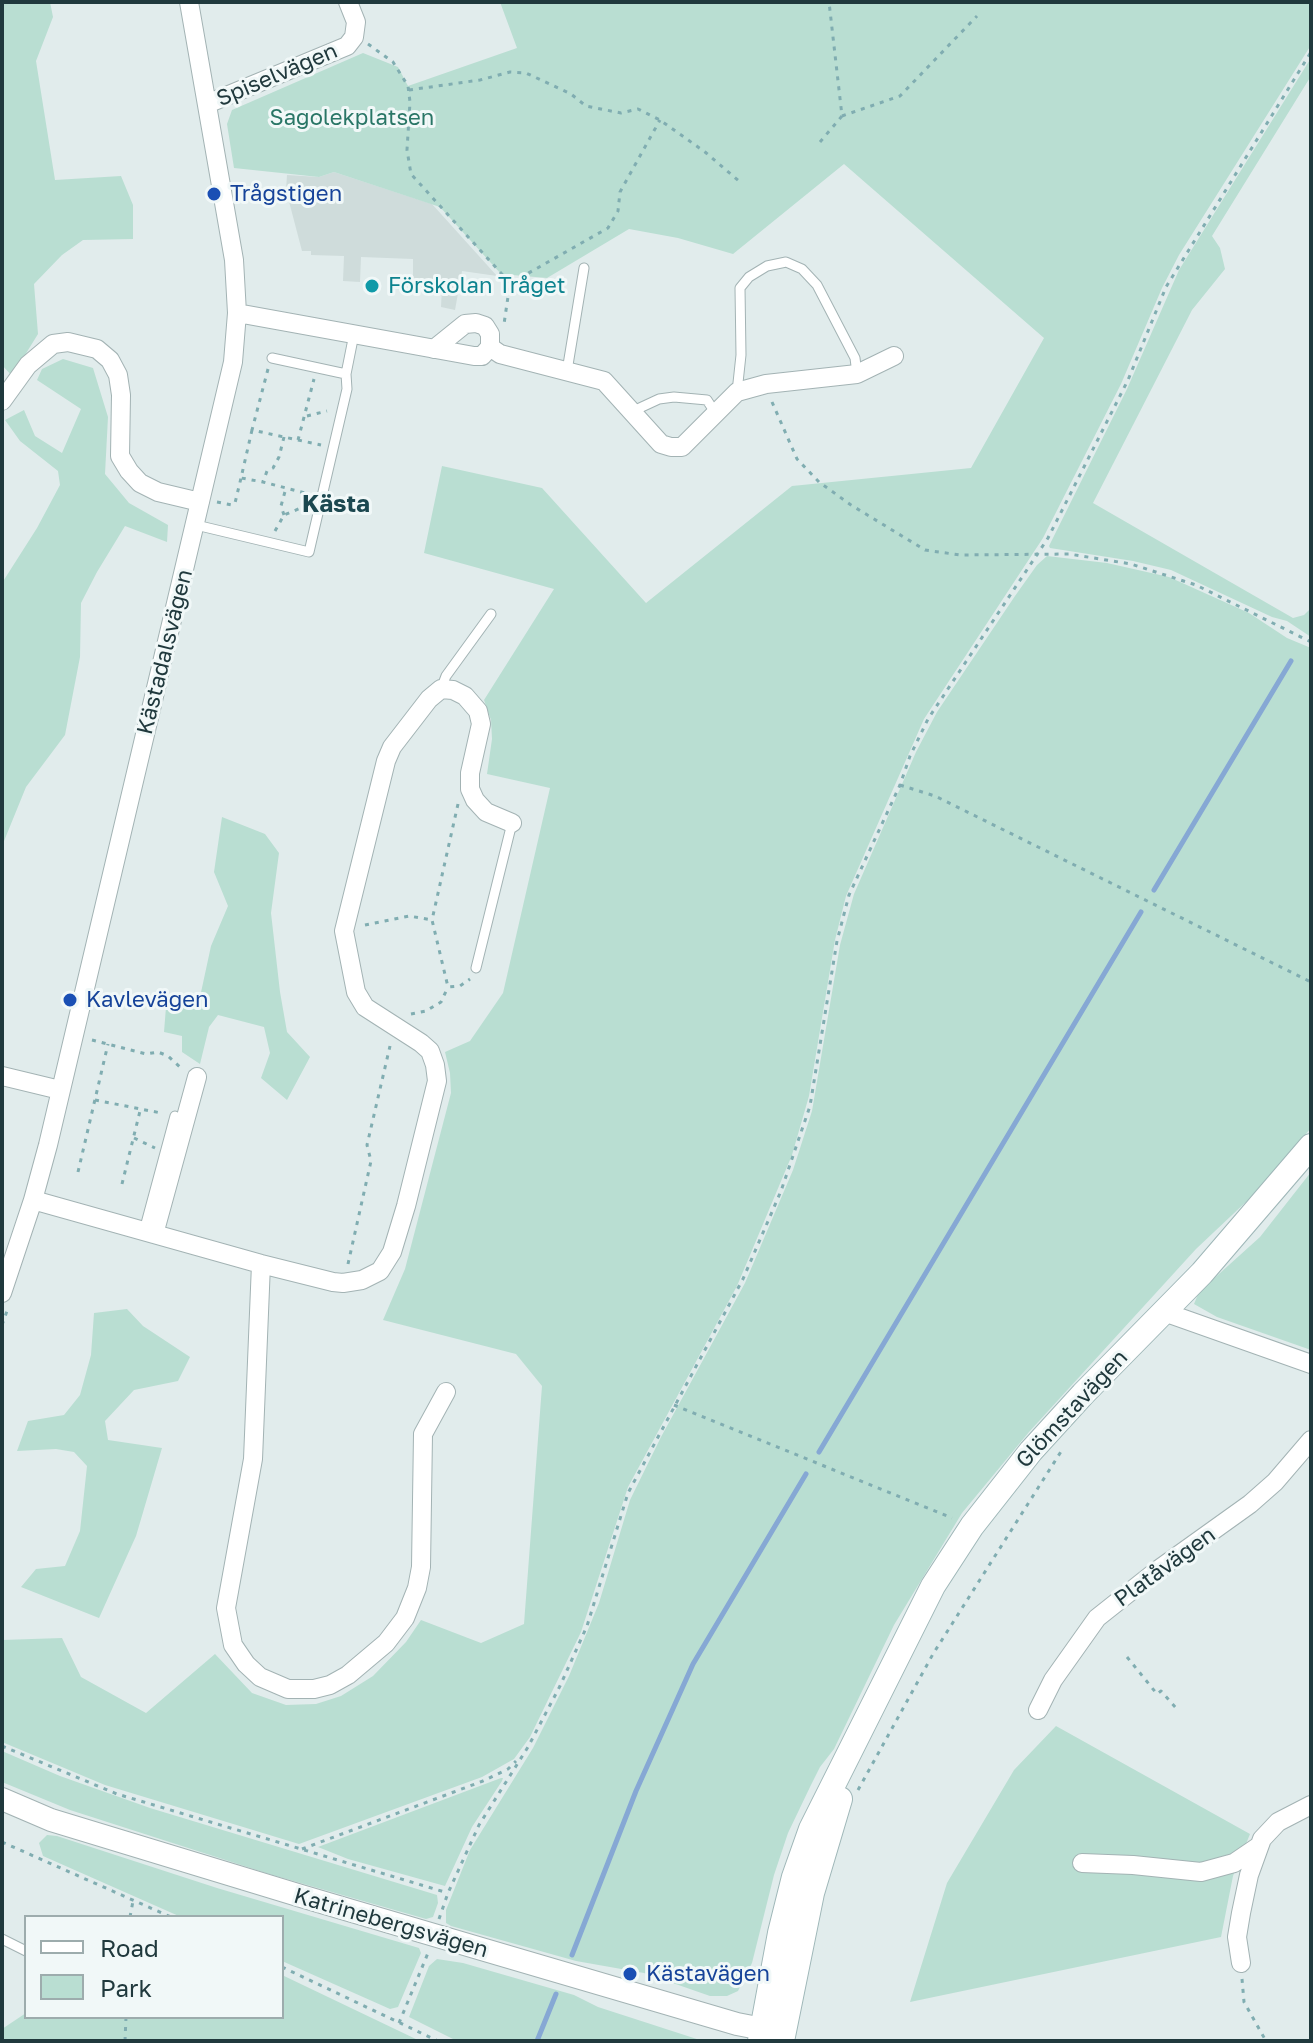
<!DOCTYPE html>
<html>
<head>
<meta charset="utf-8">
<style>
	body { margin:0 }
	#map { position:relative; width:1313px; height:2043px; overflow:hidden; background:#e1ecec; font-family:"Golos Text",sans-serif }
	canvas { display:block }
	.frame { position:absolute; inset:0; border:4px solid #20393d; pointer-events:none }
	.legend { position:absolute; left:24px; top:1915px; width:260px; height:104px; box-sizing:border-box; background:#f1f8f8; border:2px solid #9dacad; margin:0; padding:10px 14px; list-style:none; font-size:24px; color:#20393d }
	.legend li { display:flex; align-items:center; gap:16px; height:40px }
	.legend b { width:40px; border:2px solid #9dacad }
</style>
</head>
<body>
<div id="map">
<canvas width="1313" height="2043"></canvas>
<div class="frame"></div>
<ul class="legend">
<li><b style="height:10px;background:#fff"></b>Road</li>
<li><b style="height:22px;background:#b9ded2"></b>Park</li>
</ul>
</div>
<script>
const ctx = document.querySelector('canvas').getContext('2d');
ctx.lineJoin = 'round';
function paint(path, color) {
  ctx.fillStyle = color;
  ctx.fill(path, 'evenodd');
}
function poly(rows) {
  const path = new Path2D();
  for (const r of rows) {
    path.moveTo(r[0], r[1]);
    for (let i = 2; i < r.length; i += 2) path.lineTo(r[i], r[i + 1]);
  }
  return path;
}
function strokePath(path, color, width, dash) {
  ctx.strokeStyle = color;
  ctx.lineWidth = width;
  ctx.lineCap = dash ? 'butt' : 'round';
  ctx.setLineDash(dash || []);
  ctx.stroke(path);
}
function write(font, color, halo, rows, align = 'center') {
  ctx.font = font + ' "Golos Text",sans-serif';
  ctx.lineWidth = 6;
  ctx.setLineDash([]);
  ctx.textBaseline = 'middle';
  ctx.strokeStyle = halo;
  ctx.fillStyle = color;
  for (const [text, x, y, turn = 0] of rows) {
    ctx.save();
    ctx.translate(x, y);
    ctx.rotate((+turn || 0) * Math.PI / 180);
    ctx.textAlign = isNaN(turn) ? turn : align;
    if (halo) ctx.strokeText(text, 0, 0);
    ctx.fillText(text, 0, 0);
    ctx.restore();
  }
}
paint(poly([
	[334,172,432,204,497,276,462,271,455,310,441,307,442,287,413,286,413,259,361,257,360,282,343,281,344,256,311,255,311,251,302,251,286,190,287,175,319,177]
]), '#cfdcdb');
paint(poly([
	[2,2,50,2,53,17,36,61,55,180,121,176,133,205,133,239,83,240,62,255,34,284,38,334,12,376,2,365],
	[500,2,1311,2,1311,45,1179,255,1162,288,1121,384,1043,538,924,719,846,896,835,940,809,1096,792,1155,737,1286,628,1487,581,1632,530,1737,514,1759,482,1777,299,1844,105,1785,2,1742,2,1640,62,1638,81,1677,146,1713,215,1654,252,1693,286,1705,316,1704,341,1696,373,1676,406,1642,421,1620,481,1643,524,1624,542,1386,516,1354,383,1320,405,1269,451,1093,450,1073,445,1052,470,1041,503,993,550,788,487,774,492,739,491,720,484,700,554,589,424,553,442,466,542,488,646,603,792,486,971,468,1044,338,844,164,733,254,678,238,629,229,547,278,501,274,440,207,334,172,319,177,234,168,227,124,232,110,363,53,398,67,408,86,517,48],
	[1311,58,1311,76,1212,236,1220,248,1225,269,1192,310,1093,503,1293,618,1304,615,1311,608,1311,637,1287,621,1272,617,1171,570,1133,561,1050,548,1049,546,1127,389,1179,270],
	[63,359,93,368,108,417,105,474,129,503,168,525,167,542,125,526,97,572,81,603,80,657,65,735,26,787,2,846,2,583,37,528,60,485,58,471,20,441,5,420,24,410,35,436,62,453,81,409,37,380,42,369],
	[1047,556,1107,563,1169,577,1249,613,1287,638,1311,648,1311,1128,1249,1199,1196,1249,1029,1432,962,1513,894,1625,834,1749,820,1767,810,1787,788,1833,774,1875,752,1963,738,1991,727,1996,710,1996,644,1973,576,1961,451,1926,446,1923,446,1910,470,1850,533,1748,569,1676,599,1603,630,1500,661,1437,745,1283,793,1170,812,1111,840,945,854,894,916,752,937,712,1015,596,1037,565],
	[222,817,265,834,279,853,271,913,280,992,287,1032,310,1057,287,1100,261,1078,270,1053,264,1027,218,1015,209,1027,200,1064,182,1052,182,1036,164,1032,166,1007,188,1006,200,997,211,946,228,906,214,872],
	[1311,1172,1311,1350,1217,1317,1194,1304,1199,1292,1260,1237],
	[127,1309,143,1326,190,1357,178,1381,134,1390,105,1421,108,1440,162,1448,136,1536,99,1618,21,1587,36,1569,65,1566,80,1531,87,1466,74,1452,56,1449,17,1451,28,1421,64,1415,80,1395,91,1355,94,1313],
	[1056,1726,1250,1834,1233,1876,1221,1937,910,2002,947,1883,1014,1770],
	[2,1751,60,1776,150,1808,437,1895,438,1903,433,1917,426,1919,269,1874,70,1810,2,1782],
	[501,1778,503,1778,502,1781,472,1827,445,1886,348,1859,318,1847],
	[47,1835,57,1836,217,1888,419,1948,421,1953,398,2007,390,2009,282,1961,282,1917,181,1917,43,1856,39,1843],
	[437,1959,463,1963,574,1995,598,2007,703,2041,457,2041,409,2017,429,1966],
	[282,1975,420,2041,2,2041,2,2029,26,2013,26,2017,282,2017]
]), '#b9ded2');
strokePath(poly([
	[1154,890,1291,661],
	[819,1452,1141,912],
	[572,1955,636,1791,693,1664,806,1474],
	[537,2041,556,1994]
]), '#86a8d4', 5);
const service = poly([
	[272,358,346,374],
	[567,371,584,268],
	[737,392,741,355,740,288,749,277,767,266,786,262,802,269,817,285,855,358,857,374],
	[631,412,659,399,674,397,707,400,716,414],
	[196,525,309,552,347,389,346,374,354,334],
	[441,689,446,676,491,614],
	[476,968,512,823],
	[144,1231,175,1116],
	[2,1939,26,1951]
]);
const minor = poly([
	[207,104,347,46,354,37,356,22,348,2],
	[237,313,474,356,482,356,490,347,500,354,604,381,661,444,671,447,682,447,737,392,766,384,857,374,894,356],
	[434,349,465,324,476,323,485,326,490,334,490,347],
	[2,401,28,365,53,344,68,342,97,349,110,360,118,375,121,395,120,456,129,471,140,483,158,492,200,502],
	[2,1076,60,1090],
	[33,1200,261,1264,333,1282,343,1283,362,1280,380,1271,392,1252,406,1206,437,1081,435,1065,430,1051,421,1043,365,1007,356,992,344,931,386,761,392,747,429,699,441,689,453,690,465,696,478,711,481,724,470,773,470,789,475,800,486,812,512,823],
	[154,1234,197,1077],
	[261,1264,253,1459,226,1608,233,1645,246,1664,260,1677,288,1689,314,1689,330,1685,348,1675,386,1643,405,1618,417,1588,421,1567,423,1434,446,1392],
	[2,1293,33,1200,48,1145,233,362,237,313,234,260,189,2],
	[1164,1312,1311,1364],
	[1038,1710,1053,1680,1097,1618,1155,1572,1250,1504,1275,1482,1311,1440],
	[1082,1863,1133,1865,1201,1872,1234,1863,1259,1846],
	[1241,1963,1237,1937,1241,1913,1249,1875,1262,1839,1278,1822,1311,1805]
]);
const tertiary = poly([
	[2,1799,51,1820,301,1896,737,2024,778,2032]
]);
const secondary = poly([
	[760,2041,780,1933,794,1877,811,1829,933,1586,972,1526,1031,1451,1083,1394,1202,1273,1311,1146],
	[782,2041,812,1893,840,1799]
]);
strokePath(service, '#a3b3b4', 11);
strokePath(minor, '#a3b3b4', 20);
strokePath(tertiary, '#a3b3b4', 24);
strokePath(secondary, '#9fb7b8', 26);
strokePath(poly([
	[368,44,393,62,408,86,410,102,407,150,411,174,510,283,504,324],
	[409,90,480,80,510,72,526,73,571,94,586,106,621,113,638,109,660,120,705,152,740,182],
	[842,116,900,96,977,16],
	[820,142,842,116,829,2],
	[511,283,608,228,618,211,620,192,660,120],
	[268,369,252,430,284,437,298,440,314,379],
	[772,402,797,459,819,482,851,505,925,550,960,555,1069,554,1131,564,1196,585,1311,642],
	[307,416,327,411],
	[252,430,241,478,263,482],
	[284,437,279,457,273,468,267,471,263,482,309,494],
	[298,440,321,445],
	[217,502,232,505,235,503,241,478],
	[284,515,281,506,286,488],
	[275,531,284,515,308,505],
	[900,785,935,796,1311,982],
	[458,804,432,920,448,987,460,986,470,979],
	[365,925,409,916,432,920],
	[411,1014,426,1011,441,1002,448,987],
	[92,1040,146,1054,158,1052,168,1056,181,1068],
	[95,1100,161,1113],
	[134,1138,155,1148],
	[78,1172,108,1044],
	[122,1184,140,1111],
	[348,1264,371,1161,367,1145,390,1046],
	[2,1325,7,1311],
	[674,1405,952,1518],
	[1127,1657,1157,1694,1161,1691,1176,1708],
	[2,1746,117,1794,448,1893],
	[858,1790,933,1654,1062,1450],
	[2,1842,171,1917],
	[302,1849,483,1781,508,1769,516,1761],
	[130,1917,133,1901],
	[439,1919,448,1893,479,1825,528,1747,560,1686,587,1626,628,1493,743,1279,781,1191,810,1106,837,941,849,895,900,785,910,756,928,719,1048,538,1128,380,1166,287,1311,52],
	[282,1967,438,2041],
	[1242,1979,1244,2002,1266,2041],
	[399,2023,428,1953],
	[125,2041,126,2017]
]), '#80adb1', 3, [4, 6]);
strokePath(service, '#fff', 9);
strokePath(minor, '#fff', 18);
strokePath(tertiary, '#fff', 22);
strokePath(secondary, '#fff', 24);
for (const [x, y, r, color] of [
	[214,194,8,"#1a4fb4"],
	[372,286,8,"#0f9aa8"],
	[70,1000,8,"#1a4fb4"],
	[630,1974,8,"#1a4fb4"]
]) {
  const dot = new Path2D();
  dot.arc(x, y, r, 0, 2 * Math.PI);
  ctx.fillStyle = color;
  ctx.fill(dot);
  strokePath(dot, '#f1f8f8', 3);
}
write('22px', '#20393d', '#f1f8f8', [
	["Spiselvägen",277,75,-23],
	["Kästadalsvägen",165,652,-76],
	["Glömstavägen",1072,1409,-47],
	["Platåvägen",1165,1567,-36],
	["Katrinebergsvägen",391,1923,16]
]);
write('22px', '#297666', '#f1f8f8', [
	["Sagolekplatsen",352,118]
]);
write('22px', '#164399', '#f1f8f8', [
	["Trågstigen",230,194],
	["Kavlevägen",86,1000],
	["Kästavägen",646,1974]
], 'left');
write('22px', '#0d838f', '#f1f8f8', [
	["Förskolan Tråget",388,286]
], 'left');
write('bold 24px', '#1c4850', '#f1f8f8', [
	["Kästa",336,504]
]);
</script>
</body>
</html>
